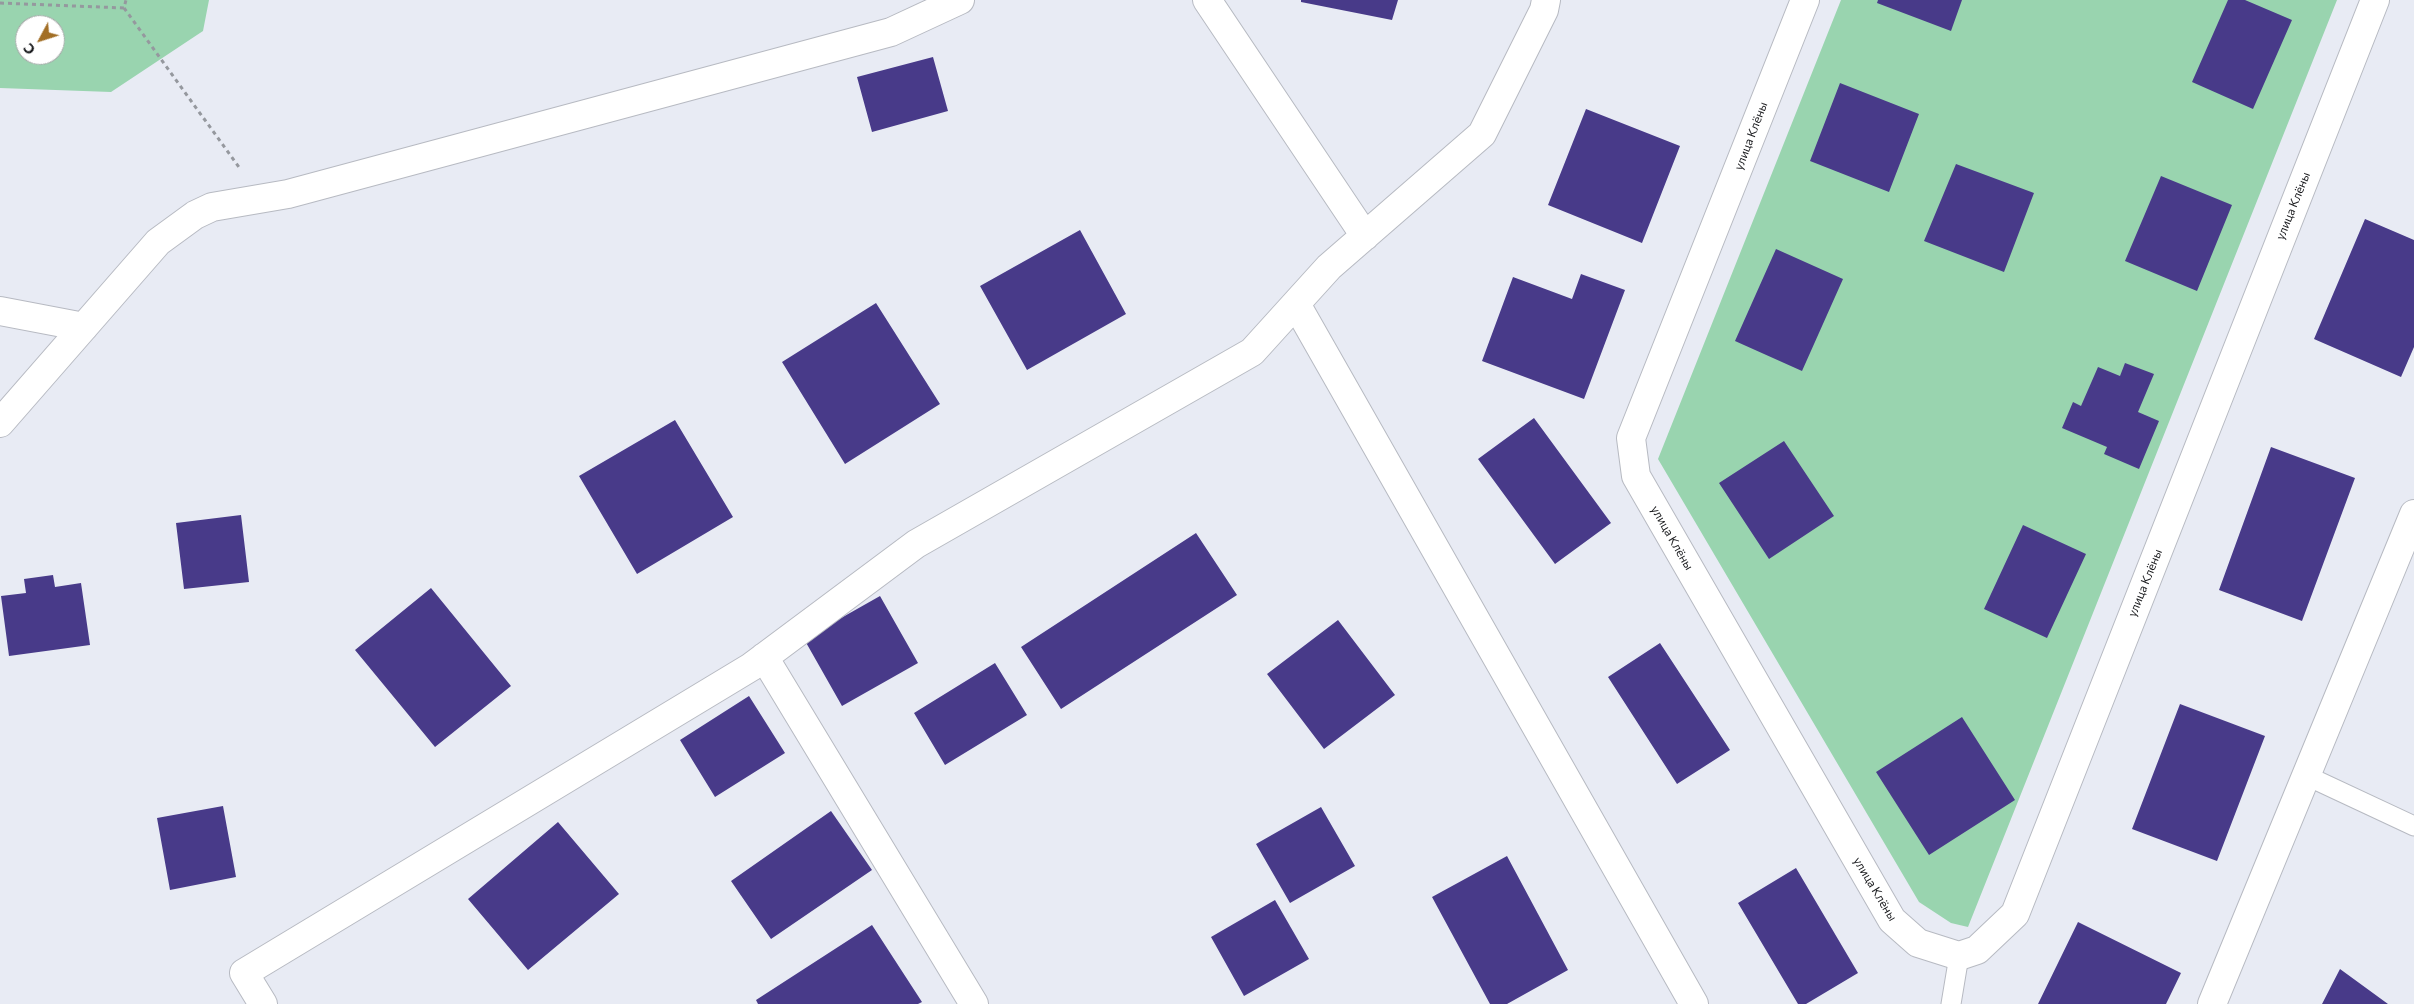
<!DOCTYPE html>
<html>
<head>
<meta charset="utf-8">
<style>
	body { margin:0 }
	#map { position:relative; width:2414px; height:1004px; overflow:hidden; background:#e8ebf4; font-family:Commissioner,sans-serif }
	canvas { display:block }
	.north { position:absolute; left:15px; top:15px; width:50px; height:50px; box-sizing:border-box; background:#fff; border:1px solid #a3a4a5; border-radius:50%; rotate:230deg; font-size:14px; font-weight:700; line-height:20px; text-align:center; color:#1a1b1e }
	.north::after { content:''; display:block; margin:auto; width:18px; height:22px; background:#a26f26; clip-path:polygon(50% 0,100% 100%,50% 72%,0 100%) }
</style>
</head>
<body>
<div id="map">
<canvas width="2414" height="1004"></canvas>
<div class="north">С</div>
</div>
<script>
const ctx = document.querySelector('canvas').getContext('2d');
ctx.lineJoin = 'round';
function paint(path, color) {
  ctx.fillStyle = color;
  ctx.fill(path, 'evenodd');
}
function poly(rows) {
  const path = new Path2D();
  for (const r of rows) {
    path.moveTo(r[0], r[1]);
    for (let i = 2; i < r.length; i += 2) path.lineTo(r[i], r[i + 1]);
  }
  return path;
}
function strokePath(path, color, width, dash) {
  ctx.strokeStyle = color;
  ctx.lineWidth = width;
  ctx.lineCap = dash ? 'butt' : 'round';
  ctx.setLineDash(dash || []);
  ctx.stroke(path);
}
function write(font, color, halo, rows, align = 'center') {
  ctx.font = font + ' Commissioner,sans-serif';
  ctx.lineWidth = 5;
  ctx.setLineDash([]);
  ctx.textBaseline = 'middle';
  ctx.strokeStyle = halo;
  ctx.fillStyle = color;
  for (const [text, x, y, turn = 0] of rows) {
    ctx.save();
    ctx.translate(x, y);
    ctx.rotate((+turn || 0) * Math.PI / 180);
    ctx.textAlign = isNaN(turn) ? turn : align;
    if (halo) ctx.strokeText(text, 0, 0);
    ctx.fillText(text, 0, 0);
    ctx.restore();
  }
}
paint(poly([
	[0,0,209,0,203,31,111,92,0,88],
	[25,25,55,25,55,55,25,55],
	[1841,0,2337,0,1968,927,1951,923,1919,902,1658,459]
]), '#99d4af');
paint(poly([
	[1301,0,1398,0,1392,20,1301,2],
	[1878,0,1962,0,1951,31,1877,3],
	[2228,0,2245,0,2292,20,2253,109,2192,82],
	[933,57,948,111,872,132,857,77],
	[1840,83,1919,114,1889,192,1810,161],
	[1586,109,1680,146,1642,243,1548,205],
	[1956,164,2034,193,2004,272,1924,241],
	[2161,176,2232,205,2197,291,2125,261],
	[2365,219,2414,240,2414,347,2401,377,2314,339],
	[1080,230,1126,314,1027,370,980,286],
	[1776,249,1843,279,1802,371,1735,341],
	[1581,274,1625,290,1584,399,1482,361,1513,277,1572,299],
	[876,303,940,404,845,464,782,362],
	[2125,363,2154,374,2138,412,2159,421,2139,469,2104,454,2107,447,2062,428,2073,402,2081,406,2098,367,2120,376],
	[1534,418,1611,523,1555,564,1478,459],
	[675,420,733,517,637,574,579,476],
	[1784,441,1834,516,1769,559,1719,483],
	[2271,447,2355,478,2302,621,2219,590],
	[241,515,249,582,184,589,176,523],
	[2023,525,2086,554,2047,638,1984,609],
	[1196,533,1237,595,1061,709,1021,647],
	[53,575,55,587,81,583,90,645,9,656,1,596,26,593,24,579],
	[431,588,511,686,435,747,355,650],
	[880,596,918,663,842,706,804,639],
	[1338,620,1395,695,1324,749,1267,674],
	[1660,643,1730,750,1677,784,1608,677],
	[995,663,1027,715,945,765,914,713],
	[749,696,785,753,715,797,680,740],
	[2180,704,2265,736,2217,861,2132,829],
	[1962,717,2015,800,1929,855,1876,772],
	[223,806,236,877,170,890,157,818],
	[1321,807,1355,866,1290,903,1256,844],
	[831,811,872,870,771,939,731,881],
	[558,822,619,894,528,970,468,899],
	[1507,856,1568,970,1507,1004,1490,1004,1432,897],
	[1796,868,1858,973,1806,1004,1798,1004,1738,903],
	[1275,900,1309,959,1244,996,1211,937],
	[2078,922,2181,973,2166,1004,2038,1004],
	[872,925,922,1002,918,1004,758,1004,756,1000],
	[2340,969,2388,1004,2322,1004]
]), '#483a89');
const service = poly([
	[2305,775,2414,826],
	[1951,1004,1959,956]
]);
const minor = poly([
	[1207,0,1365,236],
	[1805,0,1631,438,1636,476,1892,920,1918,943,1959,956,1977,950,2015,914,2375,0],
	[1296,304,1694,1004],
	[0,311,84,327],
	[0,423,158,242,195,215,212,207,288,194,891,32,960,0],
	[764,657,974,1004],
	[263,1004,244,973,751,667,916,544,1252,352,1329,267,1482,134,1544,10,1546,0],
	[2212,1004,2414,514]
]);
strokePath(service, '#b7bac2', 21);
strokePath(minor, '#b7bac2', 30);
strokePath(poly([
	[0,3,124,8,126,0],
	[124,8,241,170]
]), '#95989e', 3, [4, 4]);
strokePath(service, '#fff', 19);
strokePath(minor, '#fff', 28);
write('12px', '#1a1b1e', '#fff', [
	["улица Клёны",1751,136,-69],
	["улица Клёны",2293,206,-68],
	["улица Клёны",1672,538,60],
	["улица Клёны",2145,583,-68],
	["улица Клёны",1875,889,59]
]);
</script>
</body>
</html>
